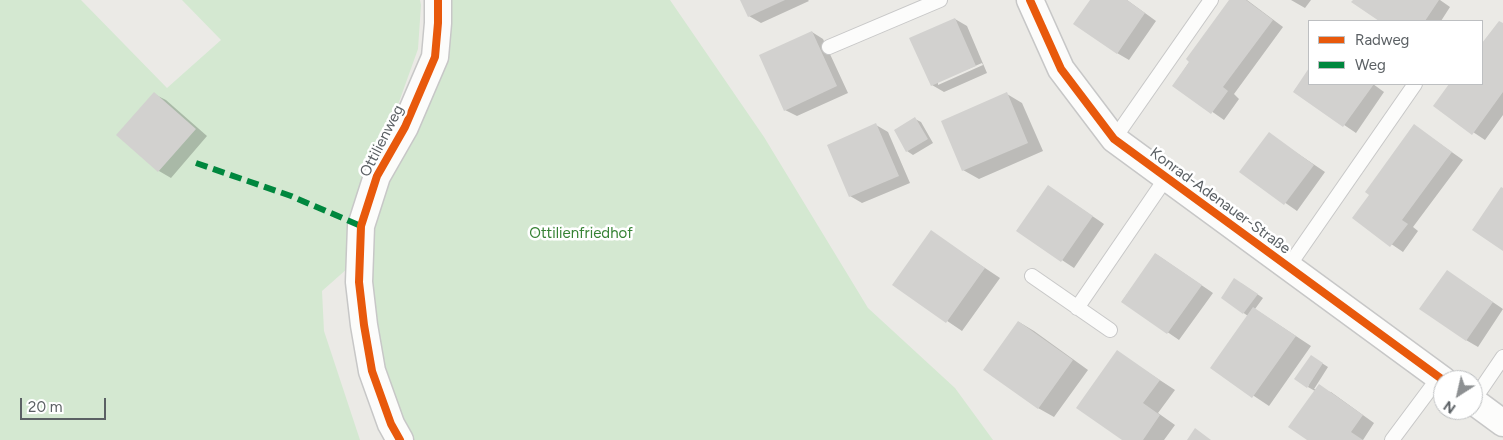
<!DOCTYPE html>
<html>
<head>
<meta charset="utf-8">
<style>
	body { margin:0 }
	#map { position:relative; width:1503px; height:440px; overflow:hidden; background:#ebeae6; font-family:Figtree,sans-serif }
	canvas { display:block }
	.legend { position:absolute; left:1308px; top:20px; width:175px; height:65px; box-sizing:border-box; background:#fff; border:1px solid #bdbfc1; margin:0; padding:6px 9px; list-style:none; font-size:15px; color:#5b6064 }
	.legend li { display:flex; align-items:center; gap:10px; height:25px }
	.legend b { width:25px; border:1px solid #bdbfc1 }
	.north { position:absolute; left:1433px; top:370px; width:50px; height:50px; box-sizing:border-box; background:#fff; border:1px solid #bdbfc1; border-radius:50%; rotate:215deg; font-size:14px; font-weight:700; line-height:20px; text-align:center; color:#5b6064 }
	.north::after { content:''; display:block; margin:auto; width:18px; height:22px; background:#8d9092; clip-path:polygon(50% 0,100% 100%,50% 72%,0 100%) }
	.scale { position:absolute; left:20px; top:398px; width:86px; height:22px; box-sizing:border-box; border:2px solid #5b6064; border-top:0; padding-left:6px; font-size:15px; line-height:18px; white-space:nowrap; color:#5b6064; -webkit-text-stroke:4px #fff; paint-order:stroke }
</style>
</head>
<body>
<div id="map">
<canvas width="1503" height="440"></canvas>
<ul class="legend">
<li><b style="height:6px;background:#e8590c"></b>Radweg</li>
<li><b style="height:6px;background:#00873e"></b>Weg</li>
</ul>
<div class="north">N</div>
<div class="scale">20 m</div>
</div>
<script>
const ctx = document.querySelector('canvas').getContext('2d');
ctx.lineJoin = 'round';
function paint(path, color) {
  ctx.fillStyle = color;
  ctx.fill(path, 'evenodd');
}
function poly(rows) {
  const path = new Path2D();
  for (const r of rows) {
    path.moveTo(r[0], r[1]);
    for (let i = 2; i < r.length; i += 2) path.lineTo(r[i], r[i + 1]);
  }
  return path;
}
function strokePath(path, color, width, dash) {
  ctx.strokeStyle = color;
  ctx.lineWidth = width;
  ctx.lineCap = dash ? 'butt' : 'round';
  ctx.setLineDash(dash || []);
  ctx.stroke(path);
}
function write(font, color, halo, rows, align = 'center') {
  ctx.font = font + ' Figtree,sans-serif';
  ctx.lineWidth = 5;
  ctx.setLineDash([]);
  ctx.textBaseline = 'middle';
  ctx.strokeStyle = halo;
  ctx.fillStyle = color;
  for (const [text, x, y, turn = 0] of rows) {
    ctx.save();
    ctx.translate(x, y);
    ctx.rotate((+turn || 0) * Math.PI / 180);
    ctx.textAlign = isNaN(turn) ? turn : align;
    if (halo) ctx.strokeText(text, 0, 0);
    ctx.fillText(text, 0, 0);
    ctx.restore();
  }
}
paint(poly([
	[0,0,81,0,167,88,221,40,182,0,420,0,421,5,418,49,399,102,371,156,349,234,348,268,322,291,324,331,360,440,0,440],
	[438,0,670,0,764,137,868,308,955,388,993,440,400,440,391,424,361,226,405,127]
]), '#d4e8d1');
paint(poly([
	[742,0,808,0,809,1,761,23,749,16],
	[1091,0,1127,0,1156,21,1129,60,1117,53],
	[1230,0,1247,0,1283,27,1234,94,1239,99,1224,120,1174,85],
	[1291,0,1311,0,1305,8],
	[1354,0,1440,0,1450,7,1441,21,1381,21,1353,2],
	[955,19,967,26,987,73,944,92,932,85],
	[982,63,983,65,938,85,938,82],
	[1503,24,1503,115,1485,140,1434,106,1450,84,1482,84,1482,45,1483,45],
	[812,32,823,39,848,93,797,116,785,110],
	[1309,70,1309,84,1373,84,1384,92,1356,133,1294,91],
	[154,94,166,100,207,136,171,178,159,171,118,135],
	[1007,94,1022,103,1043,151,979,179,963,170],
	[915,119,921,122,933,143,913,155,907,151,895,130],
	[876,125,888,132,910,183,862,203,850,196,828,146],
	[1415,126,1463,160,1413,227,1418,231,1403,252,1353,218,1370,195],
	[1269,134,1325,172,1297,211,1241,172],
	[1060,194,1104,224,1074,268,1018,231],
	[931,232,1000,278,962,331,894,285],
	[1156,254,1213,293,1179,340,1122,301],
	[1447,271,1503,309,1478,347,1466,340],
	[1241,283,1263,298,1255,309,1311,346,1269,406,1212,368,1248,316,1222,298],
	[1019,322,1034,331,1088,370,1054,417,1038,408],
	[1117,352,1175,390,1158,413,1175,425,1164,440,1124,440],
	[1317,360,1328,367,1314,389,1331,392,1374,423,1363,440,1310,440,1315,391,1308,387]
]), '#0003');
paint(poly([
	[740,0,785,0,748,17],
	[1090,0,1127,0,1145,13,1117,54,1073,24],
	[1229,0,1246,0,1273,20,1223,87,1228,91,1211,114,1172,86,1189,62,1186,59],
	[1353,0,1439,0,1425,21,1379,21,1351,2],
	[955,18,976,66,931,86,909,38],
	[1499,21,1503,23,1503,92,1472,135,1433,106,1449,84,1482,84,1482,43],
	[812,31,837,86,784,111,759,55],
	[1309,68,1309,84,1374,84,1343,127,1293,92],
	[154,92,196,129,158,172,116,135],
	[1007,92,1028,143,962,171,941,121],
	[915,117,928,139,906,152,894,130],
	[876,123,899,176,849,197,827,145],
	[1414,124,1452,152,1402,220,1408,224,1390,247,1352,218,1369,195,1365,192],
	[1269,132,1314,165,1284,205,1239,172],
	[1048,185,1093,216,1061,262,1016,231],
	[1501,187,1503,188,1503,251,1472,230],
	[931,230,985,268,946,323,892,285],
	[1155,253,1202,285,1167,334,1121,302],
	[1447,270,1493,302,1466,341,1419,309],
	[1234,278,1258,294,1243,314,1221,298],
	[1253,307,1296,336,1252,398,1210,368],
	[1018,321,1073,360,1038,409,983,370],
	[1117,350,1160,380,1143,403,1160,415,1143,440,1122,440,1076,408],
	[1311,355,1323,363,1307,388,1294,379],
	[1319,384,1363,415,1351,432,1363,440,1307,440,1288,427],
	[1195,428,1211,440,1187,440]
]), '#d2d1cf');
const lane = poly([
	[829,47,940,0],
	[1114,139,1211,0],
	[1288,267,1415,84],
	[1032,276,1110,330],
	[1077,308,1166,178],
	[1473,401,1503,357],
	[1392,440,1439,377]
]);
const street = poly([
	[1030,0,1061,69,1114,139,1443,380],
	[1473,401,1503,423],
	[400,440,391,424,372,371,364,325,359,282,361,226,377,176,405,127,435,57,438,23,438,0]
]);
strokePath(lane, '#c7c7c7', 16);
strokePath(street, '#c7c7c7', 29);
strokePath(lane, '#fcfcfb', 14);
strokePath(street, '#fcfcfb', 26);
strokePath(poly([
	[196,163,291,196,361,226]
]), '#00873e', 6, [12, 6]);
strokePath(poly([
	[1030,0,1061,69,1114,139,1443,380],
	[400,440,391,424,372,371,364,325,359,282,361,226,377,176,405,127,435,57,438,23,438,0]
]), '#e8590c', 8);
write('15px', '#5b6064', '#fff', [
	["Ottilienweg",382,141,-63],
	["Konrad-Adenauer-Straße",1220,201,36]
]);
write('15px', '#368234', '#fff', [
	["Ottilienfriedhof",581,234]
]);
</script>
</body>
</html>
